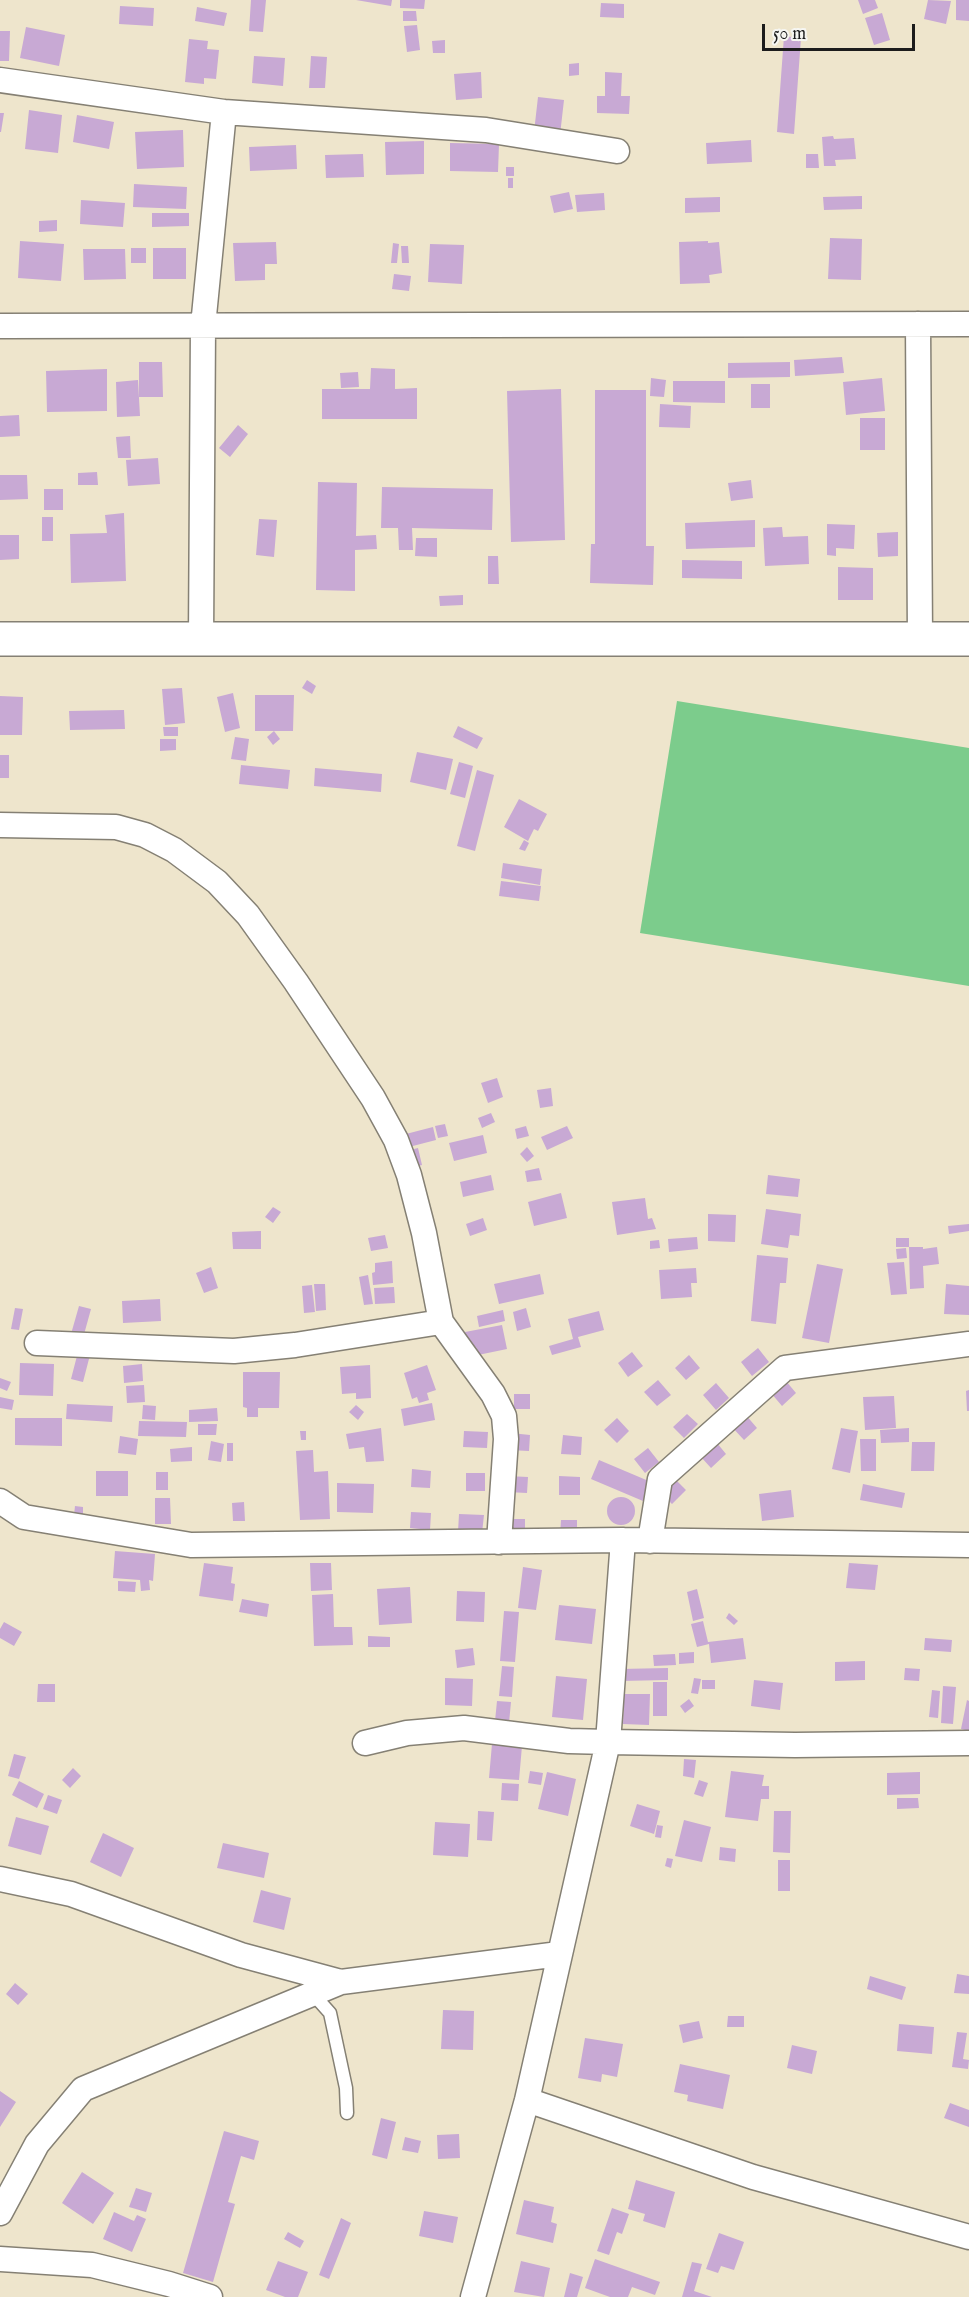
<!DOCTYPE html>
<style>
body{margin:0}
#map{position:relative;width:969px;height:2297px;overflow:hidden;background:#eee5cc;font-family:"IM FELL English",serif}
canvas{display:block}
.scale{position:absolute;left:762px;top:24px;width:153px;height:27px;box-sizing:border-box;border:3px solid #1c1c1c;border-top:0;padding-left:8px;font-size:18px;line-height:21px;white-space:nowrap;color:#1c1c1c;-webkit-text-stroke:4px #f6f6f2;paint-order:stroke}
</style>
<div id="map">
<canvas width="969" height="2297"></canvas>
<div class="scale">50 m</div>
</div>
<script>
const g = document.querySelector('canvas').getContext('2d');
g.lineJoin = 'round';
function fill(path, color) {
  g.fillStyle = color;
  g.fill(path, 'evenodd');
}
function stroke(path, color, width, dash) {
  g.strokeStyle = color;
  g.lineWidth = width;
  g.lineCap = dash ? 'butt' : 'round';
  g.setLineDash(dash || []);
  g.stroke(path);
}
fill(new Path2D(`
 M677 701 969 748V986L640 933Z`), '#7ccc8c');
fill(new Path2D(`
 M251 0H266L263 32 249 31Z
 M356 0H392L391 6Z
 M400 0H425L424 9 400 8Z
 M858 0H875L878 8 863 14Z
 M928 0 951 1 946 24 924 19Z
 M956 0H969V21L956 20Z
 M601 3 624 4V18L600 17Z
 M120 6 154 8 153 26 119 24Z
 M197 7 227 13 224 26 195 21Z
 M403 11H416L417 21H403Z
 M882 13 890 40 874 45 865 18Z
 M417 25 420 50 407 52 404 26Z
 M26 27 65 35 59 66 20 58Z
 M0 31H10L9 61H0Z
 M784 36 801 38 794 134 777 132Z
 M189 39 208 41 207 49 219 50 216 79 204 78V84L185 82Z
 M445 40V53H433L432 41Z
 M254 56 285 58 283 86 252 83Z
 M311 56 327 57 325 88H309Z
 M579 63V75L569 76V64Z
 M481 72 482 98 456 100 454 74Z
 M605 72 622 73 621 96H630L629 114 597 113V96H605Z
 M538 97 564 100 560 135 534 132Z
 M29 110 62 115 58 153 25 149Z
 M0 113H4L1 132H0Z
 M77 115 114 122 109 149 73 142Z
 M183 130 184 167 137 169 135 132Z
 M833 136 834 139 854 138 856 159 835 160 836 166H824L822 137Z
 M751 140 752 162 707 164 706 143Z
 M424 141V174L386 175 385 142Z
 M450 143 499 144 498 172 450 171Z
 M296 145 297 169 250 171 249 147Z
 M363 154 364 177 326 178 325 155Z
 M806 154H818L819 168H806Z
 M506 167H514V176H506Z
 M508 178H513V188H508Z
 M134 184 187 187 186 209 133 207Z
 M569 192 573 209 554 213 550 196Z
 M604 193 605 210 577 212 575 195Z
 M862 196V209L824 210 823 197Z
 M720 197V212L685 213V198Z
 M81 200 125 203 123 227 80 224Z
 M152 213H189V226L152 227Z
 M57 220V231L39 232V221Z
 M830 238 862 239 861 280 828 279Z
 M20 241 64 244 61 281 18 278Z
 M708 241V243L719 242 722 273 709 275 710 283 680 284 679 242Z
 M276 242 277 264H265V280L235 281 233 243Z
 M393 243 399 244 397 263H391Z
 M430 244 464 245 462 284 428 282Z
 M401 246H408L409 263H402Z
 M131 248H146V263H131Z
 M153 248H186V279H153Z
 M83 249H125L126 279 84 280Z
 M394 274 411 276 409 291 392 289Z
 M842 357 844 373 795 376 794 360Z
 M139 362H162L163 397H139Z
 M790 362V377L728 378V363Z
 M371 368 395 369V389L417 388V419H322V389H370Z
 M107 369V411L47 412 46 371Z
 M358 372 359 387 341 388 340 373Z
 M651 378 666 380 664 397 650 396Z
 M882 378 885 411 846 415 843 382Z
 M138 380 140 416 117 417 116 382Z
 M673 381H725V403L673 402Z
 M751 384H770V408H751Z
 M561 389 565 540 511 542 507 391Z
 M595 390H646V546H654L653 585 590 583 591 544H595Z
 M660 404 691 406 690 428 659 427Z
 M19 415 20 436 0 437V416Z
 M860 418H885V450H860Z
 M238 425 248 434 230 457 219 448Z
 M130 436 131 458H118L116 437Z
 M158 458 160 484 128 486 126 460Z
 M97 472 98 485H78V473Z
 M0 475H27L28 499 0 500Z
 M751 480 753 498 731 501 728 483Z
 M318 482 357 483 356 536 376 535 377 549 355 550V591L316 590Z
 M382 487 493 489 492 530 412 528 413 550H399L398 528H381Z
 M44 489H63V510H44Z
 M124 513 126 581 71 583 70 534 107 533 105 515Z
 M42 517H53V541H42Z
 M259 519 277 520 274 557 256 555Z
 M755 520V547L686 549 685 523Z
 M827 524 855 525 854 549 836 548V556L827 555Z
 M782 527 783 537 808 536 809 564 765 566 763 528Z
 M898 532V556L878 557 877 533Z
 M0 535H19V559L0 560Z
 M416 538H437V557L415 556Z
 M488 556H498L499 584H488Z
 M682 560 742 561V579L682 578Z
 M838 567 873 568V600H838Z
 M463 595V605L440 606 439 596Z
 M307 680 316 686 312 694 302 688Z
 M182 688 185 723 165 725 162 689Z
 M233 693 240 728 225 732 217 697Z
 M255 695H294L293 731H255Z
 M0 696 23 697 22 735H0Z
 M124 710 125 729 70 730 69 711Z
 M458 726 483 738 477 749 453 737Z
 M163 727H178V736H164Z
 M274 731 280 739 273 745 267 737Z
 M235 737 249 739 246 761 231 759Z
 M160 739H176V750L160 751Z
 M417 752 453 759 446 790 410 782Z
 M0 755H9V778H0Z
 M459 762 473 766 465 798 450 794Z
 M241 765 290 770 288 789 239 784Z
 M315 768 382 774 381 792 314 786Z
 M477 770 494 775 475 851 457 846Z
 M519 799 547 814 538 831 534 829 528 841 504 827Z
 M524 840 529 843 525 851 519 849Z
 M503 863 542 869 540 885 501 878Z
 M501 881 541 886 539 901 499 896Z
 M497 1078 503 1097 488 1103 481 1083Z
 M551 1088 553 1106 540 1108 537 1090Z
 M491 1113 495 1122 482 1128 478 1118Z
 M445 1124 448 1136 438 1138 435 1126Z
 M526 1126 529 1136 517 1139 515 1129Z
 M567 1126 573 1138 547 1150 541 1137Z
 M433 1127 436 1140 405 1148 402 1135Z
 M483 1135 487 1153 454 1161 449 1143Z
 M527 1147 534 1156 527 1162 520 1154Z
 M418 1148 422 1165 411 1168 406 1151Z
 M539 1168 542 1180 527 1182 525 1171Z
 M491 1175 494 1190 463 1197 460 1182Z
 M768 1175 800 1179 798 1197 766 1194Z
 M561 1193 567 1218 534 1226 528 1202Z
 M645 1198 648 1219 652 1218 656 1229 617 1235 612 1202Z
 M273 1207 281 1212 273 1223 265 1217Z
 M766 1209 801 1214 799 1236 790 1235 788 1248 761 1244Z
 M708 1214 736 1215 735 1242 708 1241Z
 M483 1218 487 1230 470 1236 466 1224Z
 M969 1224V1231L949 1234 948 1226Z
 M261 1231V1249H233L232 1232Z
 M385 1235 388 1248 371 1251 368 1238Z
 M697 1237 698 1249 669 1252 668 1239Z
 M896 1238H909V1247H923V1249L937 1247 939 1264 923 1266 924 1288 910 1289 909 1247H896Z
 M659 1240 660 1248 650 1249V1241Z
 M906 1248 907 1258 897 1259 896 1249Z
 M757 1255 788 1258 786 1283H780L776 1324 751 1321Z
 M392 1261 393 1283 373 1285 372 1273 375 1272V1263Z
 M904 1262 907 1294 891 1295 887 1263Z
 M817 1264 843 1269 829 1343 802 1338Z
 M211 1267 218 1288 204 1293 196 1273Z
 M696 1268 697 1283H691L692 1297 661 1299 659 1270Z
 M540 1274 544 1294 499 1304 494 1284Z
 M368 1275 373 1304 364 1305 359 1277Z
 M314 1284H325L326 1310 316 1311Z
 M946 1284 969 1286V1315L944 1314Z
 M312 1285 315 1312 304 1313 302 1286Z
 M394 1287 395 1303 375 1304 374 1288Z
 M160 1299 161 1321 123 1323 122 1301Z
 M79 1306 91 1309 83 1338 71 1334Z
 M15 1308 23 1309 19 1330 11 1329Z
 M526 1308 531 1327 517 1331 513 1312Z
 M503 1310 505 1321 479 1327 477 1316Z
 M599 1311 604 1330 578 1337 581 1347 552 1355 549 1346 573 1339 568 1319Z
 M502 1325 507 1349 478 1355 476 1347 467 1348 465 1332Z
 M758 1348 769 1362 752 1376 741 1362Z
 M78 1352 90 1355 83 1382 71 1379Z
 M632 1352 643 1366 628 1377 618 1363Z
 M689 1355 700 1368 686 1380 675 1368Z
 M20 1363 54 1364 53 1396 19 1395Z
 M142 1364 143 1381 124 1383 123 1366Z
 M370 1365 371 1398 356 1399V1393L342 1394 340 1367Z
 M427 1365 436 1390 427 1393 429 1400 419 1403 417 1397 412 1399 404 1373Z
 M243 1372H280L279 1408H258V1417H247V1408L243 1407Z
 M0 1378 11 1382 7 1391 0 1388Z
 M658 1380 671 1395 657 1406 644 1392Z
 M786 1381 796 1393 782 1406 771 1393Z
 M716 1383 729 1398 716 1410 703 1395Z
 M144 1385 145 1402 127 1403 126 1386Z
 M969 1390V1411H967L966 1391Z
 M514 1394H530V1409H514Z
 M894 1396 896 1428 865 1430 863 1397Z
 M0 1397 14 1400 12 1410 0 1408Z
 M432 1403 435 1420 404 1426 401 1409Z
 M67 1404 113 1406 112 1422 66 1419Z
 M143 1405 156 1406 155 1420 142 1419Z
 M356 1405 364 1412 358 1420 349 1412Z
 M217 1408 218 1421 189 1422V1410Z
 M687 1414 698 1424 684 1438 673 1427Z
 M745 1414 757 1428 744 1440 731 1426Z
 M15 1418H62V1446L15 1445Z
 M617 1418 629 1431 617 1443 604 1430Z
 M139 1421 187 1422 186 1437 138 1436Z
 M198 1424H217L216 1435H198Z
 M381 1428 384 1461 366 1462 364 1447 349 1449 346 1434Z
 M841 1428 858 1431 850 1473 832 1469Z
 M909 1428V1442L881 1443 880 1430Z
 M300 1431H306V1440H301Z
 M464 1431 488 1432 487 1448 463 1447Z
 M511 1433 530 1435 529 1451 509 1450Z
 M563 1435 582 1437 581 1455 561 1454Z
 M120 1436 138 1439 136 1455 118 1453Z
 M860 1439H876V1471H861Z
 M211 1441 224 1444 221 1462 208 1460Z
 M912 1442H935L934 1471H911Z
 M227 1443H233V1461H227Z
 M717 1443 726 1454 711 1468 701 1457Z
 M192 1447V1461L171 1462 170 1449Z
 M648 1448 659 1462 645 1473 634 1459Z
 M313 1450 314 1472 328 1471 330 1519 300 1520 296 1451Z
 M599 1460 651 1482 643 1501 591 1479Z
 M412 1469 431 1471 430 1488 411 1487Z
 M96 1471H128V1496H96Z
 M156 1472H168V1490H156Z
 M466 1473H485V1491H466Z
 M507 1476 528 1477 527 1493 507 1492Z
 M559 1476 580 1477V1495H559Z
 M675 1479 686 1490 672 1504 661 1493Z
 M337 1483 374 1484 373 1513 337 1512Z
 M863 1484 905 1493 902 1508 860 1500Z
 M791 1490 794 1517 762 1521 759 1494Z
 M607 1511a14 14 0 1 1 28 0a14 14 0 1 1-28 0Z
 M155 1498H170L171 1524H155Z
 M244 1502 245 1521H233L232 1503Z
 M75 1506 83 1507V1515H74Z
 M411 1512 431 1513 430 1530 410 1528Z
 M459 1514 484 1515 482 1533 458 1532Z
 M505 1519H525V1534H505Z
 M561 1520H577V1537L560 1536Z
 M115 1551 155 1554 153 1581 149 1580 150 1590 141 1591 140 1580 113 1578Z
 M204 1563 233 1567 231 1583 235 1584 233 1601 199 1596Z
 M310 1563H331L332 1590 311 1591Z
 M849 1563 878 1565 875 1590 846 1588Z
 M523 1567 542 1570 536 1610 518 1608Z
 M118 1581 136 1582 135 1592 118 1591Z
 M410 1587 412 1623 379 1625 377 1589Z
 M697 1589 704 1618 693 1621 687 1592Z
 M457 1591 485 1592 484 1622 456 1621Z
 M333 1594 334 1627H352L353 1645 314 1646 312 1595Z
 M242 1599 269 1604 267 1617 239 1612Z
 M559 1605 596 1609 592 1644 555 1640Z
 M504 1611 519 1612 515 1662 500 1661Z
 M729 1613 738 1621 734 1625 726 1618Z
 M703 1621 708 1642 743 1638 746 1659 711 1663 709 1644 697 1647 691 1624Z
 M4 1622 22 1632 14 1646 0 1638V1629Z
 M368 1636 390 1637V1647H368Z
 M925 1638 952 1640 951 1652 924 1650Z
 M473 1648 475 1665 457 1668 455 1650Z
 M694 1652V1663L679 1664V1653Z
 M675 1654 676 1665 654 1666 653 1655Z
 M865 1661V1680L835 1681V1662Z
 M502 1666 514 1667 512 1697 499 1696Z
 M668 1668V1680L620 1681V1669Z
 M905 1668 920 1669 919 1681 904 1680Z
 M556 1676 587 1679 583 1720 552 1717Z
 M445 1678 473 1679 472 1706 445 1705Z
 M694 1678 701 1679 698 1694 691 1693Z
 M702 1680H715V1689H702Z
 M754 1680 783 1683 780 1710 751 1706Z
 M653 1682H667V1716H653Z
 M38 1684H55V1702H37Z
 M943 1686 956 1687 953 1724 941 1723Z
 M932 1690 940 1691 938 1718 929 1717Z
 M624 1694H650L649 1725 623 1724Z
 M689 1699 694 1706 685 1713 680 1706Z
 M967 1700 969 1701V1731L961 1729Z
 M497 1701 511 1702 509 1723 495 1721Z
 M492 1744 522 1746 519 1780 489 1778Z
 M14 1754 26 1757 19 1779 8 1776Z
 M684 1759 696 1760 694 1778 683 1776Z
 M73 1768 81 1776 70 1788 62 1780Z
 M530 1771 543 1773 541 1785 528 1783Z
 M731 1771 764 1775 762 1786H769V1799H761L758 1821 725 1817Z
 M547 1772 576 1779 568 1816 538 1809Z
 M920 1772V1794L887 1795V1773Z
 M699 1780 708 1783 703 1797 694 1794Z
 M19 1781 44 1794 37 1808 12 1795Z
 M502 1783 519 1784 518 1801 501 1800Z
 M48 1795 62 1800 57 1814 43 1809Z
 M897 1798H918L919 1808 897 1809Z
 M637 1804 660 1811 654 1834 630 1826Z
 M478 1811 494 1812 492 1841 477 1840Z
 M774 1811H791L790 1853 773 1852Z
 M16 1817 49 1826 41 1855 8 1846Z
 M684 1820 711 1827 702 1862 675 1856Z
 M435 1822 470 1824 468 1857 433 1855Z
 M657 1825 663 1826 661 1838 655 1837Z
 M103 1833 134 1848 121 1877 90 1862Z
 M223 1843 269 1853 264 1878 217 1868Z
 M720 1847 736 1849 735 1862 719 1860Z
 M667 1858 673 1859 671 1868 665 1866Z
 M778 1860H790V1891H778Z
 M261 1890 291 1898 284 1930 253 1922Z
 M957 1974 969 1976V1994L954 1993Z
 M870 1976 906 1987 902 2000 867 1989Z
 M15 1983 28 1994 18 2005 6 1994Z
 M443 2010 474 2011 473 2050 441 2049Z
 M728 2016H744V2027H727Z
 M699 2021 703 2038 683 2043 679 2025Z
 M899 2024 934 2027 932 2054 897 2051Z
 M957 2032 967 2033 963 2059 969 2060 968 2069 952 2067Z
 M585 2038 623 2044 617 2077 602 2074 601 2082 578 2078Z
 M792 2045 817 2051 812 2074 787 2068Z
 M680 2064 730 2075 723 2109 687 2101 688 2095 674 2092Z
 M0 2091 16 2102 0 2127Z
 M950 2103 969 2110V2127L944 2118Z
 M381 2118 396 2122 387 2159 372 2155Z
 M224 2131 259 2141 254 2160 241 2156 228 2202 235 2204 213 2282 183 2273Z
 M459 2134 460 2158 438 2159 437 2135Z
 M405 2137 421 2141 418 2153 402 2150Z
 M82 2172 114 2193 93 2224 62 2203Z
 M636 2180 675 2192 665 2228 643 2221 645 2214 628 2209Z
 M136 2188 152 2193 146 2212 129 2207Z
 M524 2200 554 2207 551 2222 557 2224 553 2243 516 2234Z
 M612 2208 629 2214 622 2234 617 2232 609 2255 597 2251Z
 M424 2211 458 2217 453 2243 419 2236Z
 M114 2212 134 2221 137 2215 146 2219 132 2252 103 2239Z
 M341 2218 351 2223 329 2279 319 2275Z
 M288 2232 304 2241 300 2248 284 2239Z
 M719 2233 744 2242 734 2270 721 2266 718 2273 706 2269Z
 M595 2259 660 2282 655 2295 632 2287 628 2297H610L585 2288Z
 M278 2261 308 2272 298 2297H285L266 2290Z
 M521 2261 550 2268 544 2297 514 2292Z
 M692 2262 702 2264 694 2291 712 2297H682Z
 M570 2273 583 2277 577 2297H564Z`), '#c8a9d4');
const lane = new Path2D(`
 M313 1994 330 2013 346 2088 347 2113`);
const street = new Path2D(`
 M0 80 224 112 486 130 617 151
 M918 324 920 639
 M0 326 969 324
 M201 639 203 326 224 112
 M0 825 116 827 145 835 174 850 217 882 248 915 296 982 373 1098 396 1140 409 1175 424 1233 441 1322 493 1394 504 1416 506 1439 499 1542
 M37 1343 234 1351 295 1345 441 1322
 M0 1501 24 1517 191 1545 623 1540 969 1545
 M650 1541 660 1479 785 1368 969 1344
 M365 1743 407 1733 464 1728 569 1741 608 1742 795 1745 969 1743
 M0 1879 71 1894 241 1955 341 1982
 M527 2100 753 2177 969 2237
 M0 2213 37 2144 83 2089 341 1982 559 1954
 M0 2259 92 2265 169 2284 210 2297
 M473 2297 527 2100 608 1742 623 1540`);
const secondary = new Path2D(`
 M0 639H969`);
stroke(lane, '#858074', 15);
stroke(street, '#858074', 27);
stroke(secondary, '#858074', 36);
stroke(lane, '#fff', 12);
stroke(street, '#fff', 24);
stroke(secondary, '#fff', 33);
</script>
